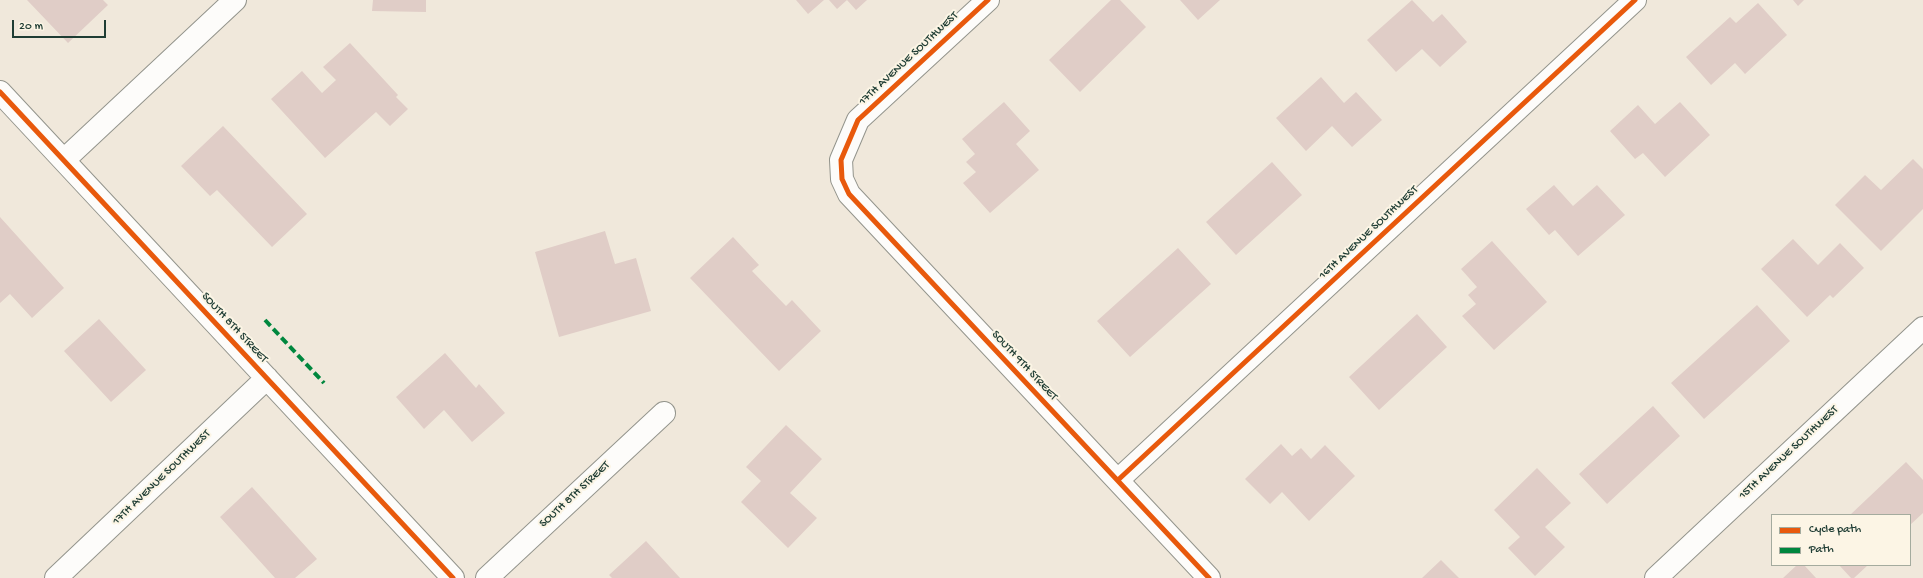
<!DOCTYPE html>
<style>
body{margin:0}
#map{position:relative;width:1923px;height:578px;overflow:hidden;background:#f0e8db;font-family:"Gochi Hand",sans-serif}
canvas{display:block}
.legend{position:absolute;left:1771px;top:514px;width:140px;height:52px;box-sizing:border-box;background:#fcf5e5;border:1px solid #a4ab9e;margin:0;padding:5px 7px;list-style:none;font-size:12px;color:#1f3d34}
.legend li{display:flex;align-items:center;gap:8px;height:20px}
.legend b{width:20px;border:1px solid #a4ab9e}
.scale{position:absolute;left:12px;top:20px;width:94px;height:18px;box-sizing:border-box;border:2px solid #1f3d34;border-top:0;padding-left:5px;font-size:12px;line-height:14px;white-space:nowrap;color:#1f3d34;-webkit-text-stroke:3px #fcf5e5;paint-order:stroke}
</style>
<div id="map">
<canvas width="1923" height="578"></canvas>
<ul class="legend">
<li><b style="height:5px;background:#e8590c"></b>Cycle path</li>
<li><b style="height:5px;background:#00873e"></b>Path</li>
</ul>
<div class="scale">20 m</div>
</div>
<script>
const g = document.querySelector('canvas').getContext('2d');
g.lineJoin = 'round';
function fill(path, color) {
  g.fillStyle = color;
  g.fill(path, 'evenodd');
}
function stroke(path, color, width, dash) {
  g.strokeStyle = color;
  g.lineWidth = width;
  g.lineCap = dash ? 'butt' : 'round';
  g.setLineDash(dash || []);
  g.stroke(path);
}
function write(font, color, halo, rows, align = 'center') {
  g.font = font + ' "Gochi Hand",sans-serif';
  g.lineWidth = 4;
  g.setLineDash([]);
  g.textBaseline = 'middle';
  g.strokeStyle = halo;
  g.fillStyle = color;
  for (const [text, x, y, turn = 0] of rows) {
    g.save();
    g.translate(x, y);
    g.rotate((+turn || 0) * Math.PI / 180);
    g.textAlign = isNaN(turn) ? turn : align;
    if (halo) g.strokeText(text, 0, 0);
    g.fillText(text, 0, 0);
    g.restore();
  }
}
fill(new Path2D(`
 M27 0H103L108 5 68 43Z
 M373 0H426V12L372 11Z
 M796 0H824L808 14Z
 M829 0H867L856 10 847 0 837 9Z
 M1111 0H1120L1146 27 1080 92 1049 60Z
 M1180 0H1220L1198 20Z
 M1412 0 1433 22 1442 14 1467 42 1440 67 1422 49 1396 72 1367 40Z
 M1793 0H1804L1798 6Z
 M1758 3 1787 35 1745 74 1735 63 1711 85 1686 57 1730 17 1736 23Z
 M350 43 398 95 396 97 408 109 390 126 376 112 325 158 271 99 302 71 322 93 336 80 323 67Z
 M1321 77 1344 103 1356 92 1382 120 1352 147 1332 126 1306 151 1276 118Z
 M1004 102 1030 131 1016 144 1039 170 990 213 963 183 976 172 966 162 975 154 962 139Z
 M1680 102 1710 135 1665 177 1643 153 1635 159 1610 131 1638 105 1655 124Z
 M223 126 307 214 272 247 217 190 210 196 181 166Z
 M1913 159 1923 169V209L1881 251 1835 205 1865 175 1881 190Z
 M1272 162 1302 195 1236 255 1206 222Z
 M1554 185 1573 206 1597 185 1625 215 1578 256 1555 230 1549 235 1526 209Z
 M0 217 64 288 32 318 10 294 0 303Z
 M605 231 615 264 636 258 651 311 559 337 535 252Z
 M733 237 759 265 752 271 786 306 792 300 821 331 779 371 690 278Z
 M1793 239 1818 265 1840 243 1864 268 1833 298 1830 295 1807 317 1761 269Z
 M1492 241 1547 302 1494 350 1462 316 1476 304 1468 295 1477 287 1461 269Z
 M1178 248 1211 284 1130 357 1097 321Z
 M1757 305 1790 341 1704 419 1671 383Z
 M1417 314 1447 347 1379 410 1349 377Z
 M99 319 146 370 111 402 64 351Z
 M445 353 476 388 479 384 505 413 472 442 444 410 424 429 396 397Z
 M1653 406 1680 436 1607 504 1579 474Z
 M786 425 822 459 790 493 817 518 788 548 741 502 761 481 746 467Z
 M1281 444 1292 456 1301 448 1311 459 1325 445 1355 476 1309 521 1282 492 1270 504 1245 479Z
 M1906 462 1923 480V513L1910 525V515H1850Z
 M1537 468 1571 503 1545 527 1565 547 1535 576 1508 548 1520 537 1494 510Z
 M252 487 317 559 295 578H275L220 517Z
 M646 541 680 578H612L609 575Z
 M1441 560 1459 578H1422Z
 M1797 565H1804L1816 578H1783Z
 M1839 565H1868L1854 578H1851Z`), '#e0cdc7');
const minor = new Path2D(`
 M988 0 858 120 841 160 842 179 849 194 1209 578
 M0 92 453 578
 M64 160 235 0
 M1118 480 1635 0
 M56 578 267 378
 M487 578 664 413
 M1656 578 1923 328`);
stroke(minor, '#93948c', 24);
stroke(minor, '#fdfcfa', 22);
stroke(new Path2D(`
 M265 320 324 383`), '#00873e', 4, [8, 4]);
stroke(new Path2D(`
 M988 0 858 120 841 160 842 179 849 194 1209 578
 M0 92 453 578
 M1118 480 1635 0`), '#e8590c', 5);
write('12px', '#1f3d34', '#fcf5e5', [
 ["17TH AVENUE SOUTHWEST",909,59,-43],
 ["16TH AVENUE SOUTHWEST",1369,233,-43],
 ["SOUTH 8TH STREET",234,328,47],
 ["SOUTH 9TH STREET",1024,366,47],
 ["15TH AVENUE SOUTHWEST",1789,453,-43],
 ["17TH AVENUE SOUTHWEST",162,478,-44],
 ["SOUTH 8TH STREET",575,495,-43]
]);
</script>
